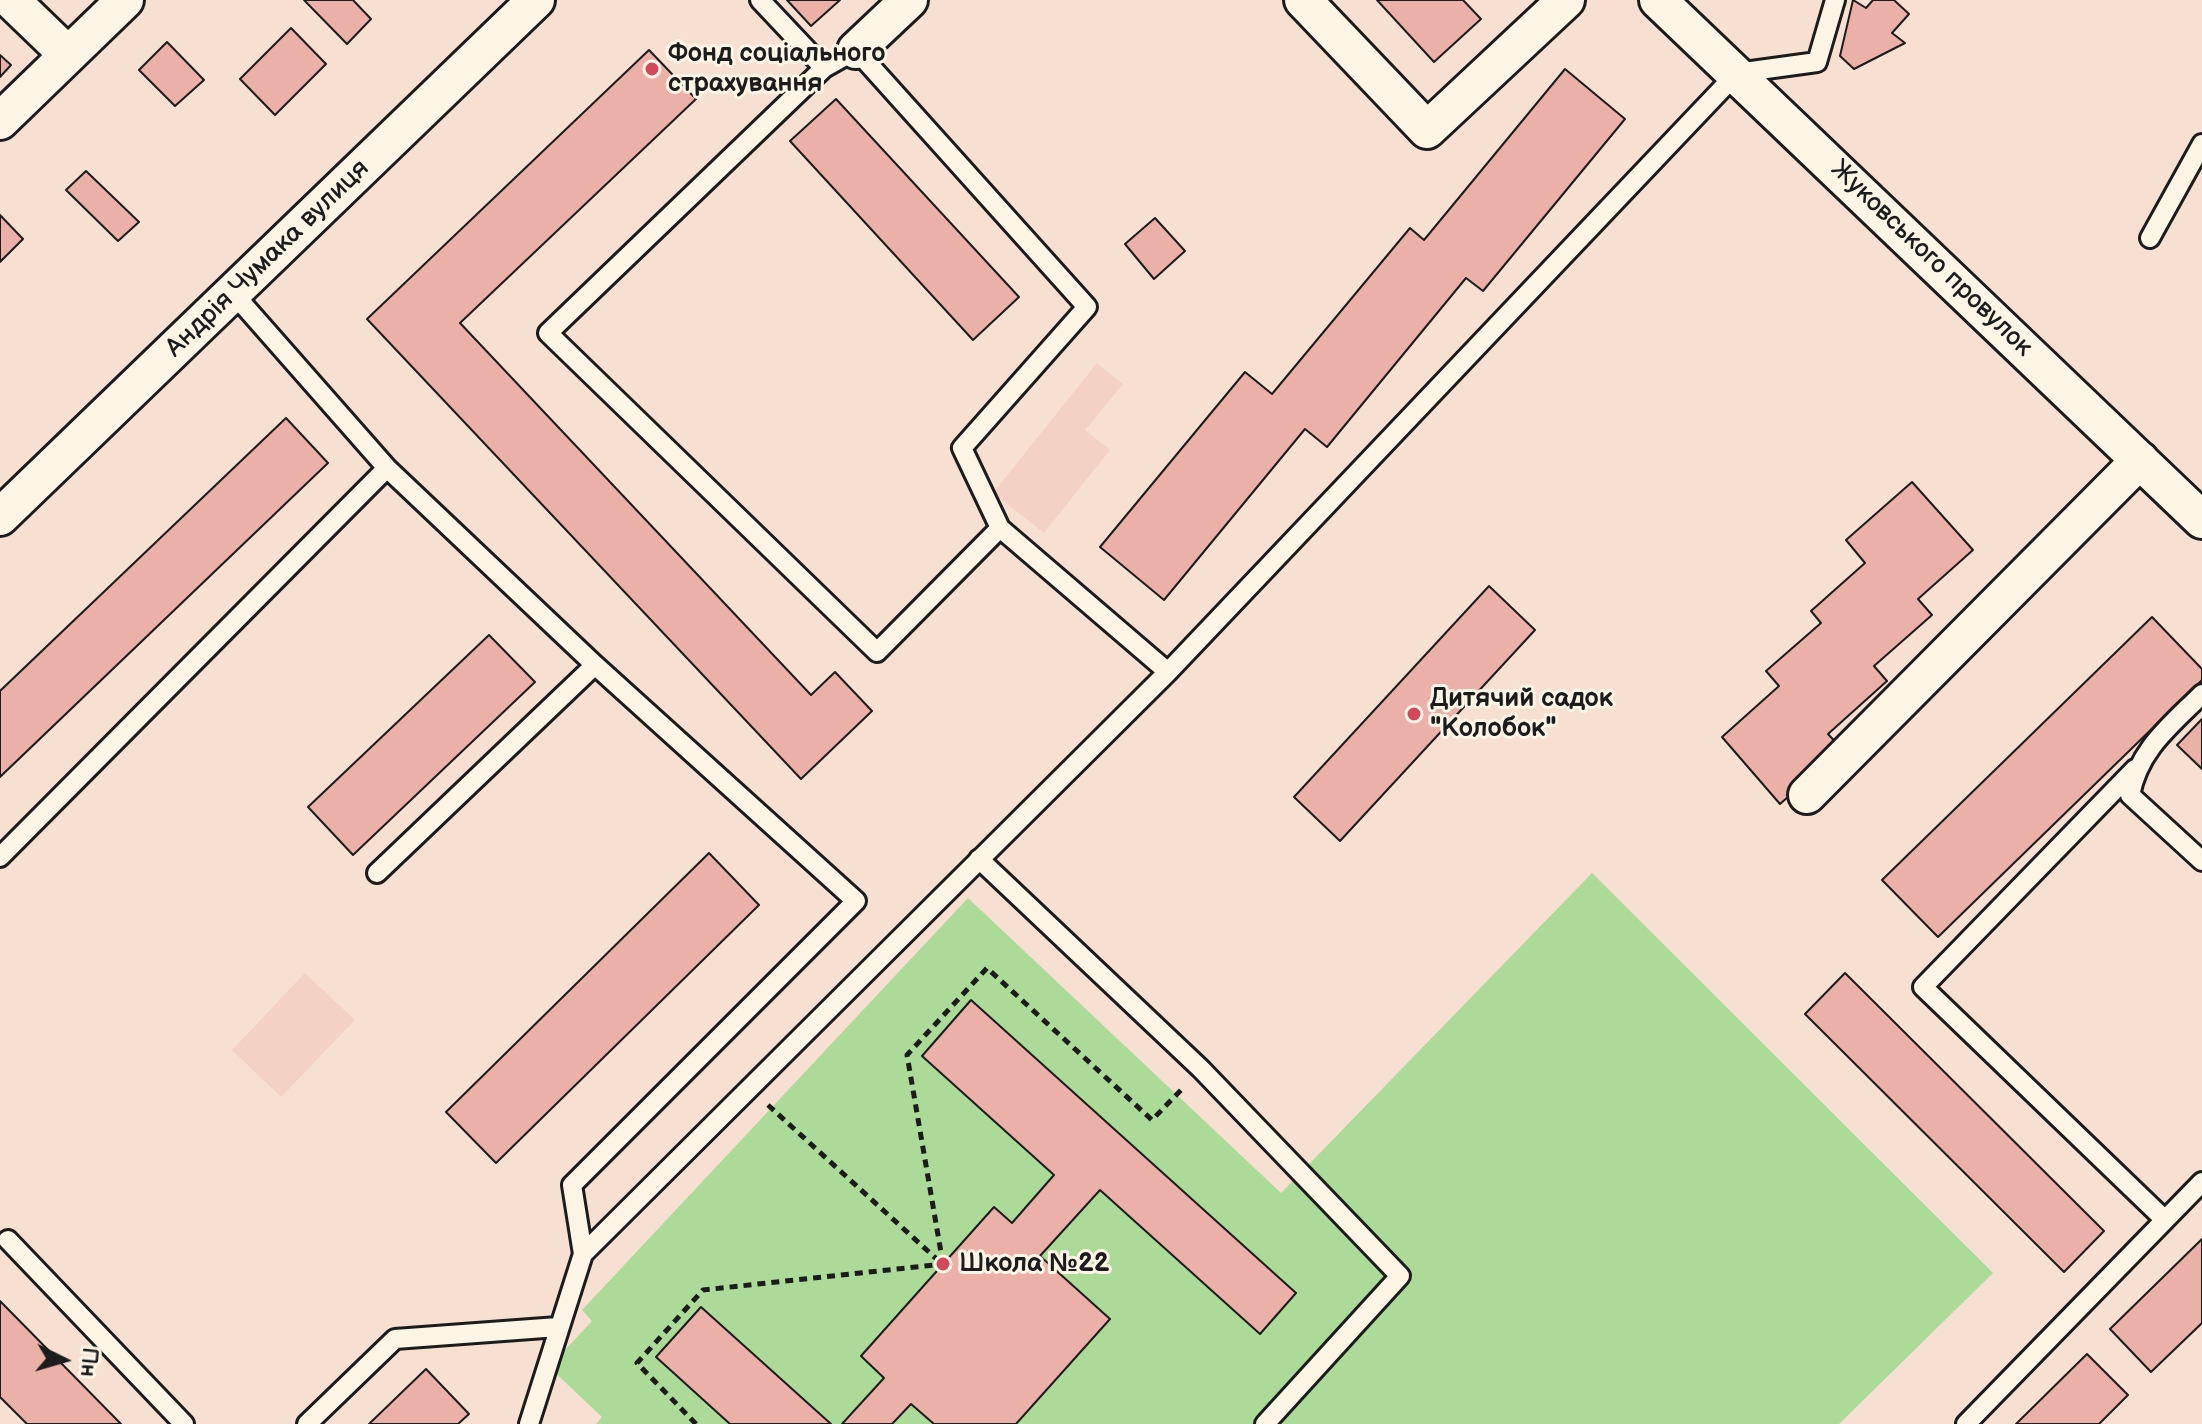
<!DOCTYPE html>
<meta charset="utf-8">
<style>
body{margin:0}
#map{position:relative;width:2202px;height:1424px;overflow:hidden;background:#f7e0d2;font-family:"Balsamiq Sans",sans-serif}
canvas{display:block}
.north{position:absolute;left:24px;top:1320px;width:80px;height:80px;-webkit-text-stroke:6px #fcf5e5;paint-order:stroke;rotate:95deg;font-size:22px;font-weight:700;line-height:32px;text-align:center;color:#1c1c1c}
.north::after{content:'';display:block;margin:auto;width:28px;height:36px;background:#1c1c1c;clip-path:polygon(50% 0,100% 100%,50% 72%,0 100%)}
</style>
<div id="map">
<canvas width="2202" height="1424"></canvas>
<div class="north">Пн</div>
</div>
<script>
const g = document.querySelector('canvas').getContext('2d');
g.lineJoin = 'round';
function fill(path, color) {
  g.fillStyle = color;
  g.fill(path, 'evenodd');
}
function stroke(path, color, width, dash) {
  g.strokeStyle = color;
  g.lineWidth = width;
  g.lineCap = dash ? 'butt' : 'round';
  g.setLineDash(dash || []);
  g.stroke(path);
}
function write(font, color, halo, rows, align = 'center') {
  g.font = font + ' "Balsamiq Sans",sans-serif';
  g.lineWidth = 6;
  g.setLineDash([]);
  g.textBaseline = 'middle';
  g.strokeStyle = halo;
  g.fillStyle = color;
  for (const [text, x, y, turn = 0] of rows) {
    g.save();
    g.translate(x, y);
    g.rotate((+turn || 0) * Math.PI / 180);
    g.textAlign = isNaN(turn) ? turn : align;
    if (halo) g.strokeText(text, 0, 0);
    g.fillText(text, 0, 0);
    g.restore();
  }
}
fill(new Path2D(`
 M1097 363 1123 384 1085 430 1110 450 1044 533 993 493Z
 M305 973 355 1020 281 1097 232 1050Z`), '#f3d2c5');
fill(new Path2D(`
 M1592 873 1993 1273 1839 1424H596L602 1417 549 1367 592 1321 582 1310 968 898 1281 1193Z`), '#acda99');
const building = new Path2D(`
 M304 0H353L371 19 347 44Z
 M787 0H840L811 26Z
 M1377 0H1463L1481 19 1434 62Z
 M1853 0 1866 8 1873 0H1894L1909 14 1892 33 1905 43 1854 69 1840 56Z
 M291 28 326 64 275 115 240 79Z
 M167 42 204 80 175 106 139 70Z
 M649 50 696 99 460 323 811 695 835 672 872 711 801 779 367 319Z
 M0 55 11 65 0 77Z
 M1565 69 1625 119 1483 291 1466 278 1327 447 1305 429 1164 600 1100 547 1245 372 1272 394 1410 228 1424 240Z
 M836 99 1019 297 973 340 790 141Z
 M86 171 139 222 118 241 66 190Z
 M0 215 23 239 0 262Z
 M1155 218 1185 251 1154 279 1125 244Z
 M286 418 328 463 0 777V691Z
 M1912 482 1973 550 1918 599 1932 615 1874 666 1887 681 1828 734 1842 749 1780 804 1722 737 1779 686 1766 671 1821 623 1811 611 1865 563 1846 540Z
 M1489 586 1535 630 1340 841 1294 797Z
 M2152 617 2202 669V680L1938 937 1882 880Z
 M489 635 535 682 353 855 308 807Z
 M2202 719V769L2177 745Z
 M709 853 759 905 496 1163 446 1112Z
 M1845 973 2104 1231 2064 1272 1805 1014Z
 M971 1000 1296 1293 1260 1334 1100 1190 1040 1256 1110 1319 1016 1424H934L911 1404 892 1424H842L884 1378 861 1356 994 1207 1012 1223 1054 1175 922 1056Z
 M2202 1239V1323L2151 1372 2110 1329Z
 M0 1301 121 1424H27L0 1397Z
 M701 1307 831 1424H730L656 1357Z
 M2087 1354 2128 1395 2099 1424H2016Z
 M426 1369 469 1414 458 1424H369Z`);
fill(building, '#ebb0a7');
stroke(building, '#1c1c1c', 2);
const lane = new Path2D(`
 M760 0 824 68 856 50 1087 307 962 448 1000 528 1168 672 1737 73 1817 62 1835 0
 M824 68 548 333 877 652 1000 528
 M2150 238 2202 144
 M233 293 387 468 595 665 856 901 572 1185 583 1254 529 1424
 M2202 694C2170 726 2139 749 2130 795L2202 861
 M2135 769 1923 987 2165 1220
 M0 857 387 468
 M979 859 1201 1069 1400 1276 1265 1424
 M377 873 595 665
 M8 1240 184 1424
 M583 1254 1168 672
 M307 1424 395 1339 558 1327
 M1966 1424 2202 1182`);
const street = new Path2D(`
 M11 0 68 55
 M1303 0 1427 130 1566 0
 M1658 0 2202 520
 M856 50 909 0
 M0 121 125 0
 M0 517 536 0
 M1807 795 2140 460`);
stroke(lane, '#1c1c1c', 24);
stroke(street, '#1c1c1c', 42);
stroke(new Path2D(`
 M768 1105 941 1263
 M943 1264 907 1055 987 968 1152 1120 1183 1088
 M696 1424 637 1363 703 1290 943 1264`), '#1c1c1c', 5, [8, 6]);
stroke(lane, '#fcf5e5', 18);
stroke(street, '#fcf5e5', 36);
for (const [x, y, r, color] of [
 [652,69,8,"#d1495b"],
 [1414,714,8,"#d1495b"],
 [943,1264,8,"#d1495b"]
]) {
  const dot = new Path2D();
  dot.arc(x, y, r, 0, 2 * Math.PI);
  g.fillStyle = color;
  g.fill(dot);
  stroke(dot, '#fcf5e5', 3);
}
write('bold 26px', '#1c1c1c', '#fcf5e5', [
 ["Фонд соціального",668,54],
 ["страхування",668,84],
 ["Дитячий садок",1430,699],
 ["\"Колобок\"",1430,729],
 ["Школа №22",959,1264]
], 'left');
write('26px', '#1c1c1c', '#fcf5e5', [
 ["Андрія Чумака вулиця",268,259,-44],
 ["Жуковського провулок",1931,259,44]
]);
</script>
